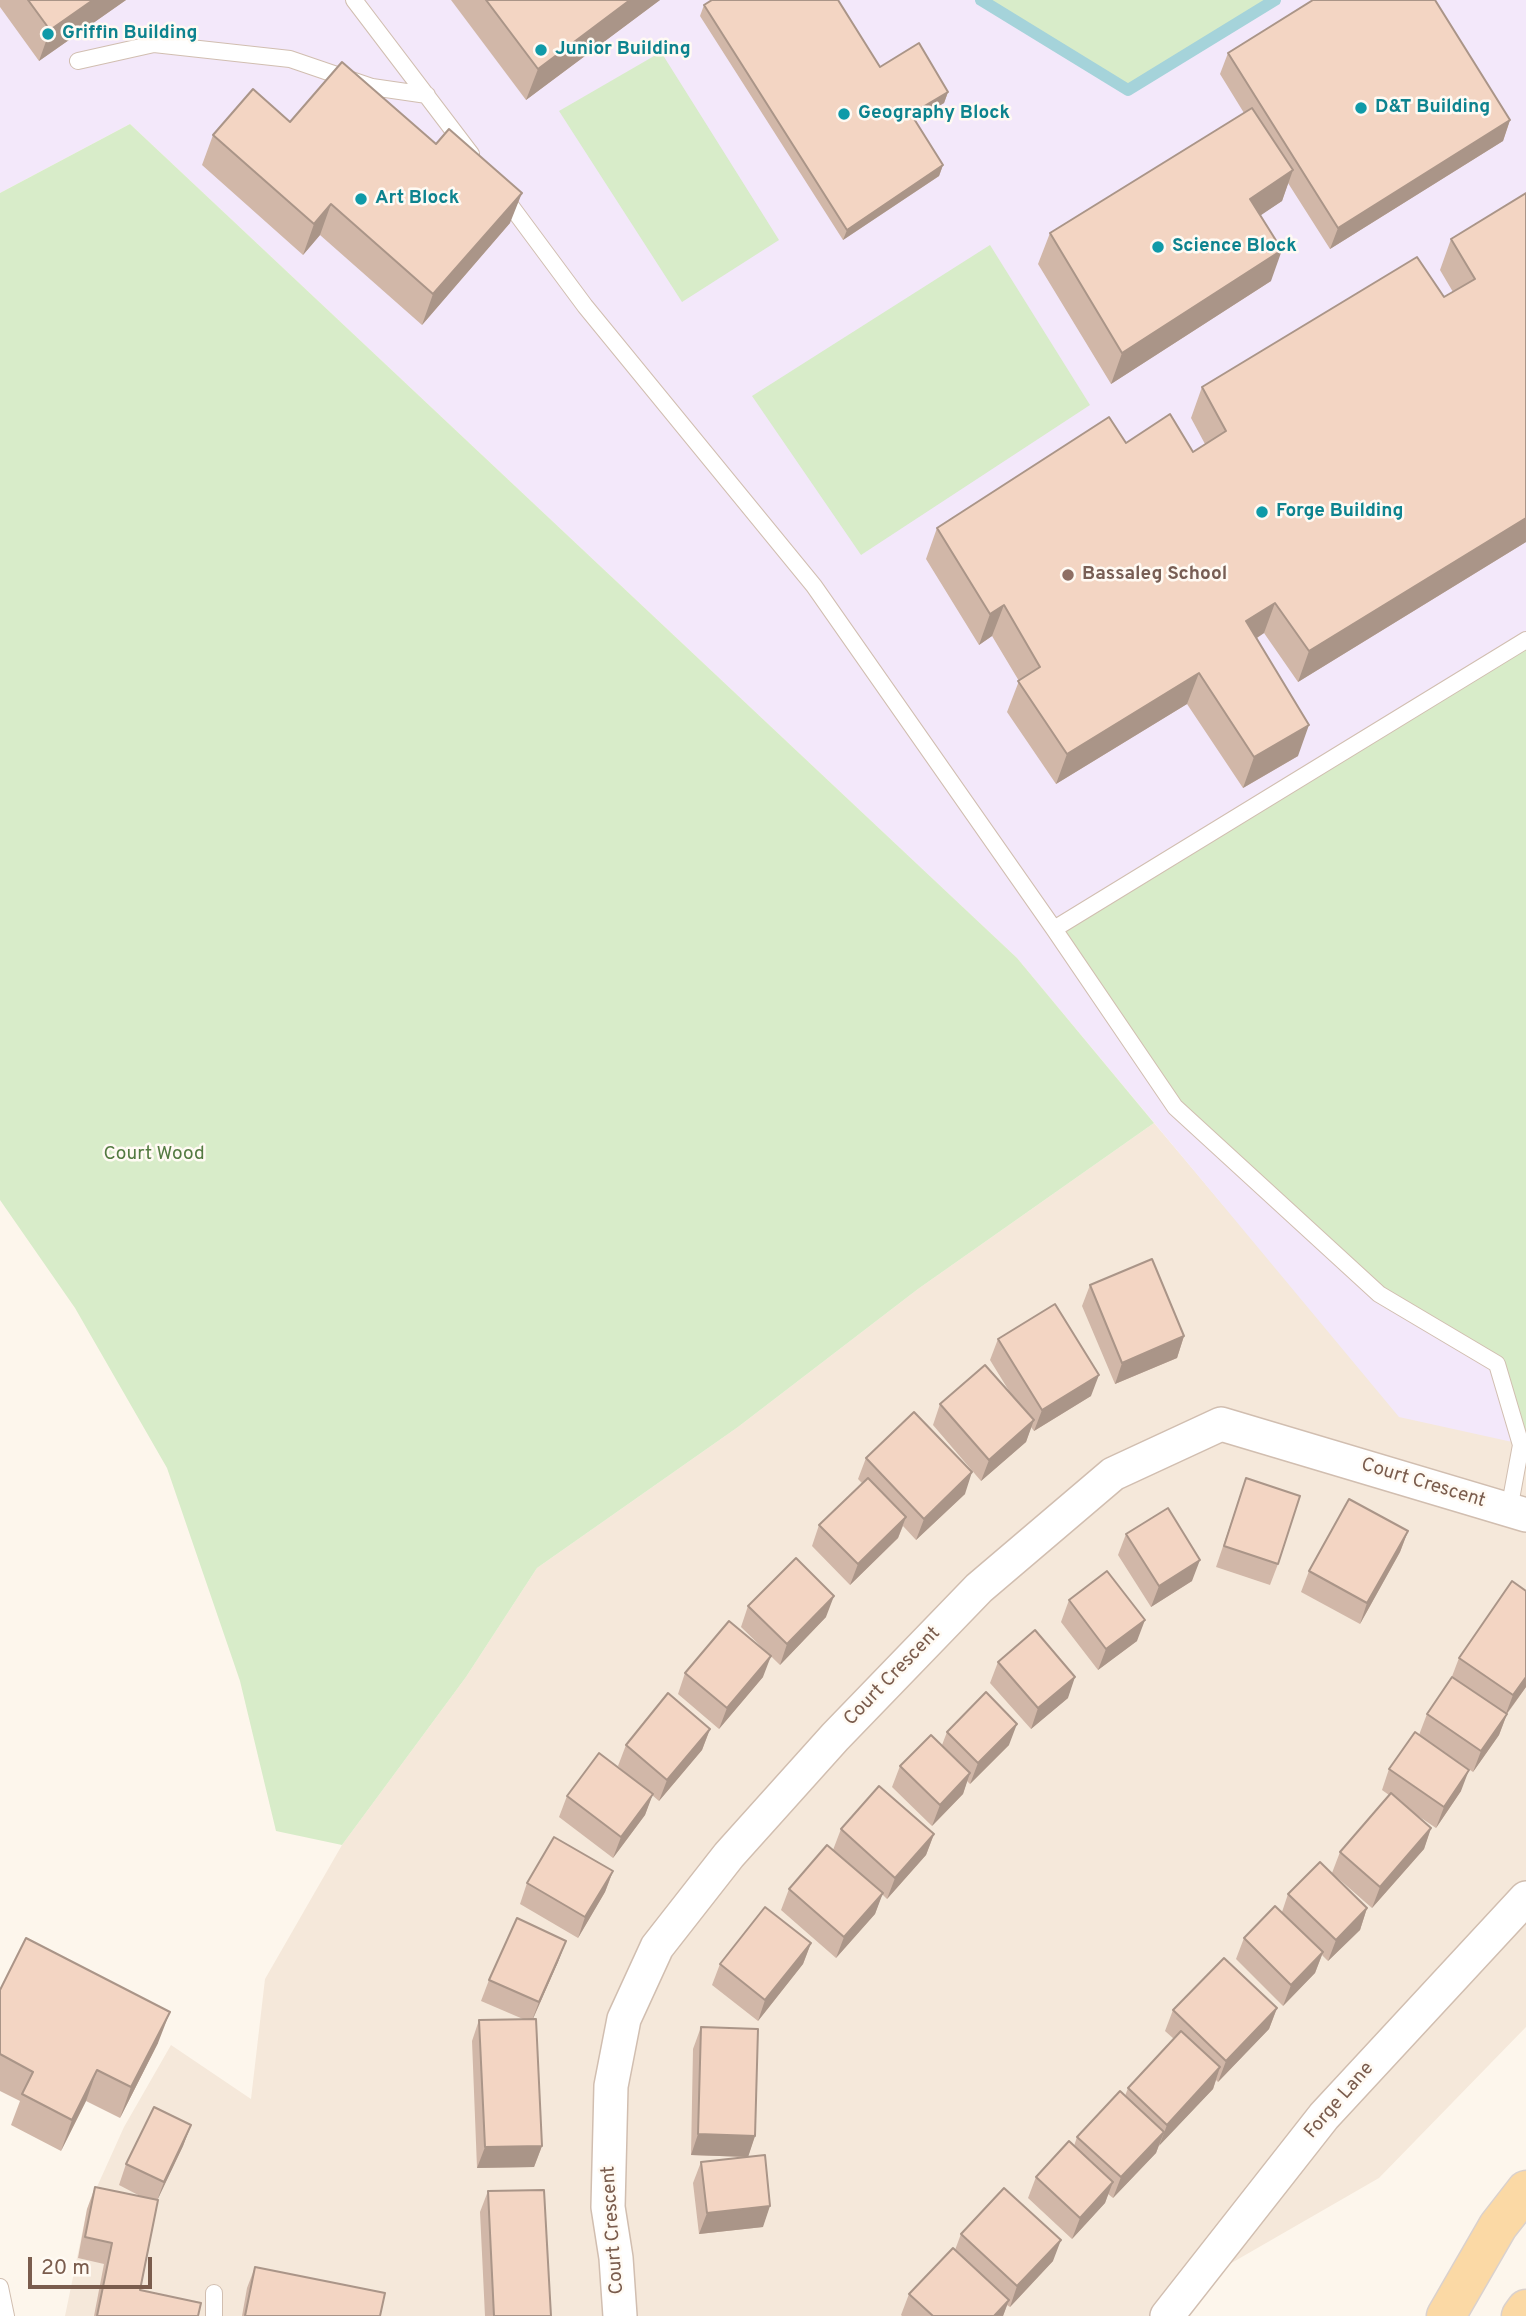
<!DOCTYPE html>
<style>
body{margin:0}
#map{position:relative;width:1526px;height:2316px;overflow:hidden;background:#fdf6ec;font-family:Overpass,sans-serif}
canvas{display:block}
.scale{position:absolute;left:28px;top:2257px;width:124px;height:32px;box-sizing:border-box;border:4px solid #7a5c4d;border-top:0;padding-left:9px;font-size:21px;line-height:24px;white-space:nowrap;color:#7a5c4d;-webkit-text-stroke:5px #fffaf3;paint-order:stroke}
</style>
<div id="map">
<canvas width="1526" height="2316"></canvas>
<div class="scale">20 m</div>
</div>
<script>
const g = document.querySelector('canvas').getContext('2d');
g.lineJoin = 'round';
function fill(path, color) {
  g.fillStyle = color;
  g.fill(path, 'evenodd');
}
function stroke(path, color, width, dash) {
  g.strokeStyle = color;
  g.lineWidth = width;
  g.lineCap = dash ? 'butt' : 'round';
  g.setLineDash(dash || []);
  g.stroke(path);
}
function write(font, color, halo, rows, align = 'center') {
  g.font = font + ' Overpass,sans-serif';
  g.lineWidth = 5;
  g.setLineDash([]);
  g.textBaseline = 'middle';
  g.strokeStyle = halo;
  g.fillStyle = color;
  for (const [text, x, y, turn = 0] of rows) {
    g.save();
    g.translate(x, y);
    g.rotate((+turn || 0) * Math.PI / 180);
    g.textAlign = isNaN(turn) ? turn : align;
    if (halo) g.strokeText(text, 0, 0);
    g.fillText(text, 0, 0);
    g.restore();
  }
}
fill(new Path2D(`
 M1154 1123 1224 1206 1526 1445V2027L1379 2178 1188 2288 1167 2316H65L87 2209 124 2127 171 2045 251 2099 265 1979 342 1845 466 1677 537 1568 738 1427 918 1289Z`), '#f5e8da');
fill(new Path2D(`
 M0 0H1526V1445L1399 1417 1017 958 130 124 0 193Z`), '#f3e8fa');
fill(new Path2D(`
 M981 0H1274L1128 90Z
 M661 52 779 240 682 302 559 111Z
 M130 124 1017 958 1154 1123 918 1289 738 1427 537 1568 466 1677 342 1845 276 1831 240 1681 167 1468 75 1308 0 1200V193Z
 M990 245 1090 405 861 555 752 396Z
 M1526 640V1446L1497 1364 1379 1294 1175 1107 1054 929Z`), '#d8ecc9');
stroke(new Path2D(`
 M981 0 1128 90 1275 0`), '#a5d3da', 12);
const service = new Path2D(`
 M354 0 471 154
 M78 61 154 44 290 59 372 87 427 95
 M502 194 585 306 814 586 1054 929 1175 1107 1379 1294 1497 1364 1521 1445 1509 1510
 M1054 929 1526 640
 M0 2287 6 2316
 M214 2293V2316`);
const minor = new Path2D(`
 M620 2316 616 2258 608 2207 611 2086 624 2019 657 1947 729 1855 835 1737 979 1588 1113 1474 1221 1424 1526 1515
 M1167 2316 1324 2116 1526 1898`);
const primary = new Path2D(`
 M1446 2316 1498 2226 1526 2190
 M1521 2316 1526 2309`);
stroke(service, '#d1beb0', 18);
stroke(minor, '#d1beb0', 36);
stroke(primary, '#dad1cd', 41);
stroke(service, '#fff', 16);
stroke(minor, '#fff', 33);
stroke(primary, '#fbd9a5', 38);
fill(new Path2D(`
 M0 0H126L39 61 0 7Z
 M451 0H660L526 100Z
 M704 5 948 92 944 103 915 120 943 165 939 176 843 240 700 16Z
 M1228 53 1510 120 1503 141 1330 249 1288 183 1282 201 1260 215 1271 281 1111 384 1038 264 1050 233 1244 113 1220 74Z
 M290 122 510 223 422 325 320 235 303 255 202 165 213 135Z
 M1526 193V542L1298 682 1264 633 1257 638 1298 756 1243 788 1187 704 1056 784 1007 712 1019 681 992 636 979 645 926 559 937 528 1126 443 1193 452 1205 444 1191 418 1202 387 1444 297 1453 292 1440 270 1451 239Z
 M1090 1285 1184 1336 1177 1358 1115 1384 1082 1306Z
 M998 1339 1091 1396 1034 1431 1031 1427 1026 1442 981 1481 933 1425 940 1404 1014 1399 990 1360Z
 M866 1458 965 1494 916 1540 903 1526 898 1538 850 1585 812 1546 819 1525 863 1484 858 1479Z
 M1246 1478 1278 1564 1270 1585 1216 1567Z
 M1408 1531 1400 1552 1360 1624 1301 1592 1309 1571Z
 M1126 1534 1192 1581 1151 1607 1118 1555Z
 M1526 1591V1687L1507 1714 1499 1735 1473 1772 1431 1743 1461 1791 1436 1828 1411 1811 1431 1828 1424 1849 1372 1908 1332 1873 1340 1852 1389 1795 1382 1790 1389 1769 1419 1735 1427 1714 1451 1679 1459 1658Z
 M1069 1600 1137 1641 1098 1670 1061 1622Z
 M748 1606 826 1617 780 1665 741 1627Z
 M998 1662 1068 1698 1031 1729 990 1683Z
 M685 1673 763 1677 719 1729 678 1694Z
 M710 1729 702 1750 659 1801 652 1795 645 1815 613 1858 559 1817 567 1796 630 1777 618 1766 626 1745Z
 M947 1732 1009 1745 970 1784 967 1781 963 1794 932 1826 892 1787 900 1766 942 1745Z
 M841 1829 934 1834 926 1855 887 1899 882 1894 875 1914 836 1958 781 1910 789 1889 833 1850Z
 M613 1871 605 1892 578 1938 520 1904 527 1883Z
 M1288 1894 1367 1908 1360 1930 1328 1961 1322 1955 1315 1973 1283 2006 1236 1959 1244 1938 1282 1912Z
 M566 1941 558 1962 533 2019 542 2146 534 2167 477 2168 472 2041 479 2020 523 2019 481 2001 489 1980Z
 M811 1943 803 1964 758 2021 712 1985 720 1964Z
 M0 1990 158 2043 120 2118 86 2101 61 2151 11 2125 20 2101 0 2091Z
 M1277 2008 1269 2029 1218 2082 1216 2080 1213 2089 1159 2145 1156 2153 1113 2198 1108 2194 1105 2203 1072 2239 1028 2198 1036 2177 1074 2146 1077 2137 1125 2096 1128 2088 1174 2039 1165 2031 1173 2010Z
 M701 2027 755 2136 748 2157 691 2155 693 2049Z
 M191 2125 183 2146 157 2200 140 2290 198 2316H94L104 2264 78 2258 87 2209 95 2187 142 2197 119 2185 126 2164Z
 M701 2162 763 2227 699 2234 693 2183Z
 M488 2191 551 2316H485L480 2212Z
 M961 2234 1053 2261 1010 2307 1007 2305 1003 2316H902L901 2315 909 2294 955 2250Z
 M255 2267 380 2316H242L247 2288Z`), '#d1b7a8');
fill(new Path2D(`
 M93 0H126L39 61 50 30Z
 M630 0H660L526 100 538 69Z
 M948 92 944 103 907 125 911 114Z
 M1510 120 1503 141 1330 249 1338 228Z
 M943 165 939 176 843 240 847 230Z
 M1293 170 1282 201 1239 230 1250 199Z
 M522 193 510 223 422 325 433 294Z
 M331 204 320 235 303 255 314 224Z
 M1282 250 1271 281 1111 384 1122 353Z
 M1526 518V542L1298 682 1309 651Z
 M1275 603 1264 633 1235 652 1246 621Z
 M1004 605 992 636 979 645 990 614Z
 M1199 673 1187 704 1056 784 1067 754Z
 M1309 725 1298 756 1243 788 1254 757Z
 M1184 1336 1177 1358 1115 1384 1122 1363Z
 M1099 1375 1091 1396 1034 1431 1042 1410Z
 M1034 1420 1026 1442 981 1481 989 1460Z
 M972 1472 965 1494 916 1540 924 1519Z
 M906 1517 898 1538 850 1585 858 1564Z
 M1408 1531 1400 1552 1360 1624 1367 1603Z
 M1200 1560 1192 1581 1151 1607 1159 1586Z
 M834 1596 826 1617 780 1665 787 1644Z
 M1145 1620 1137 1641 1098 1670 1106 1649Z
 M771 1656 763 1677 719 1729 727 1708Z
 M1075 1677 1068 1698 1031 1729 1038 1708Z
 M1526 1677V1687L1505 1716 1513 1695Z
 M1507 1714 1499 1735 1473 1772 1481 1751Z
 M1017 1724 1009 1745 970 1784 978 1763Z
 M710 1729 702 1750 659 1801 667 1780Z
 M1469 1770 1461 1791 1436 1828 1444 1807Z
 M970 1773 963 1794 932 1826 940 1805Z
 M653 1794 645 1815 613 1858 621 1837Z
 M1431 1828 1424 1849 1372 1908 1380 1887Z
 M934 1834 926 1855 887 1899 895 1878Z
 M613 1871 605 1892 578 1938 585 1917Z
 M883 1893 875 1914 836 1958 844 1937Z
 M1367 1908 1360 1930 1328 1961 1336 1940Z
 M566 1941 558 1962 531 2023 539 2002Z
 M811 1943 803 1964 758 2021 765 2000Z
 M1323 1952 1315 1973 1283 2006 1291 1985Z
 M1277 2008 1269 2029 1218 2082 1226 2061Z
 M170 2012 158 2043 120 2118 131 2087Z
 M1220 2067 1213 2089 1159 2146 1167 2125Z
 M97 2070 86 2101 61 2151 72 2120Z
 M191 2125 183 2146 156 2203 164 2182Z
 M1164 2132 1156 2153 1113 2198 1121 2177Z
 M698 2134 755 2136 748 2157 691 2155Z
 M542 2146 534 2167 477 2168 485 2147Z
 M1113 2182 1105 2203 1072 2239 1080 2218Z
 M770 2206 763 2227 699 2234 707 2213Z
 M1061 2240 1053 2261 1010 2307 1017 2286Z
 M1009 2300 1003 2316H994Z`), '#aa9588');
const building = new Path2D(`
 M28 0H93L50 30Z
 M486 0H630L538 69Z
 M712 0H838L880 67 919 43 948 92 911 114 943 165 847 230 704 5Z
 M1313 0H1435L1510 120 1338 228 1228 53Z
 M342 62 436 144 449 129 522 193 433 294 331 204 314 224 213 135 253 89 290 122Z
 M1252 108 1293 170 1250 199 1282 250 1122 353 1050 233Z
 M1526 193V518L1309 651 1275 603 1246 621 1309 725 1254 757 1199 673 1067 754 1018 681 1040 667 1004 605 990 614 937 528 1109 417 1126 443 1170 414 1193 452 1226 431 1202 387 1417 257 1444 297 1475 279 1451 239Z
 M1152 1259 1184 1336 1122 1363 1090 1285Z
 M1055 1304 1099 1375 1042 1410 998 1339Z
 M985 1365 1034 1420 989 1460 940 1404Z
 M914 1412 972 1472 924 1519 866 1458Z
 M868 1478 906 1517 858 1564 819 1525Z
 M1246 1478 1300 1496 1278 1564 1224 1546Z
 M1349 1499 1408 1531 1367 1603 1309 1571Z
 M1168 1508 1200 1560 1159 1586 1126 1534Z
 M796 1558 834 1596 787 1644 748 1606Z
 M1107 1571 1145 1620 1106 1649 1069 1600Z
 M1512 1581 1526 1591V1677L1513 1695 1459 1658Z
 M729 1621 771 1656 727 1708 685 1673Z
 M1035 1630 1075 1677 1038 1708 998 1662Z
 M1452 1677 1507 1714 1481 1751 1427 1714Z
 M986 1692 1017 1724 978 1763 947 1732Z
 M668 1693 710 1729 667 1780 626 1745Z
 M1415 1732 1469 1770 1444 1807 1389 1769Z
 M931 1735 970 1773 940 1805 900 1766Z
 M599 1753 653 1794 621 1837 567 1796Z
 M879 1786 934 1834 895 1878 841 1829Z
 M1391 1793 1431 1828 1380 1887 1340 1852Z
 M554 1837 613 1871 585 1917 527 1883Z
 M827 1845 883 1893 844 1937 789 1889Z
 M1320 1862 1367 1908 1336 1940 1288 1894Z
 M1275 1906 1323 1952 1291 1985 1244 1938Z
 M765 1907 811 1943 765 2000 720 1964Z
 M517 1918 566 1941 539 2002 489 1980Z
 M26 1938 170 2012 131 2087 97 2070 72 2120 22 2094 33 2072 0 2054V1990Z
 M1224 1958 1277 2008 1226 2061 1173 2010Z
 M536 2019 542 2146 485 2147 479 2020Z
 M701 2027 758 2029 755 2136 698 2134Z
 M1181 2031 1220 2067 1167 2125 1128 2088Z
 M1120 2091 1164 2132 1121 2177 1077 2137Z
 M154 2107 191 2125 164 2182 126 2164Z
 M1069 2141 1113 2182 1080 2218 1036 2177Z
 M765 2155 770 2206 707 2213 701 2162Z
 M95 2187 158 2200 140 2290 201 2303 198 2316H97L112 2243 85 2237Z
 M1004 2188 1061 2240 1017 2286 961 2234Z
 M544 2190 551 2316H494L488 2191Z
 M953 2248 1009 2300 994 2316H933L909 2294Z
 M255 2267 385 2293 380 2316H245Z`);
fill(building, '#f3d5c3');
stroke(building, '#aa9588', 2);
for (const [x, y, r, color] of [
 [48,34,7,"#0f9aa8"],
 [541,50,7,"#0f9aa8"],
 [1361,108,7,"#0f9aa8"],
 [844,114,7,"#0f9aa8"],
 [361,199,7,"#0f9aa8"],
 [1158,247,7,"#0f9aa8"],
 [1262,512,7,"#0f9aa8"],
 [1068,575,7,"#8d6e63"]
]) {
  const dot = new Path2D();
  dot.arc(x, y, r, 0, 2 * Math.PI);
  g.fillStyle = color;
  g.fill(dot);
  stroke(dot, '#fffaf3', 2.5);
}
write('bold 19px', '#0d838f', '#fffaf3', [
 ["Griffin Building",62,34],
 ["Junior Building",555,50],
 ["D&T Building",1375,108],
 ["Geography Block",858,114],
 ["Art Block",375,199],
 ["Science Block",1172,247],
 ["Forge Building",1276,512]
], 'left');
write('bold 19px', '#785e54', '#fffaf3', [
 ["Bassaleg School",1082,575]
], 'left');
write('19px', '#537a41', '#fffaf3', [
 ["Court Wood",154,1155]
]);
write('19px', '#7a5c4d', '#fffaf3', [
 ["Court Crescent",1423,1484,17],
 ["Court Crescent",893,1677,-46],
 ["Forge Lane",1340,2101,-49],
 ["Court Crescent",614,2230,-94]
]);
</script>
